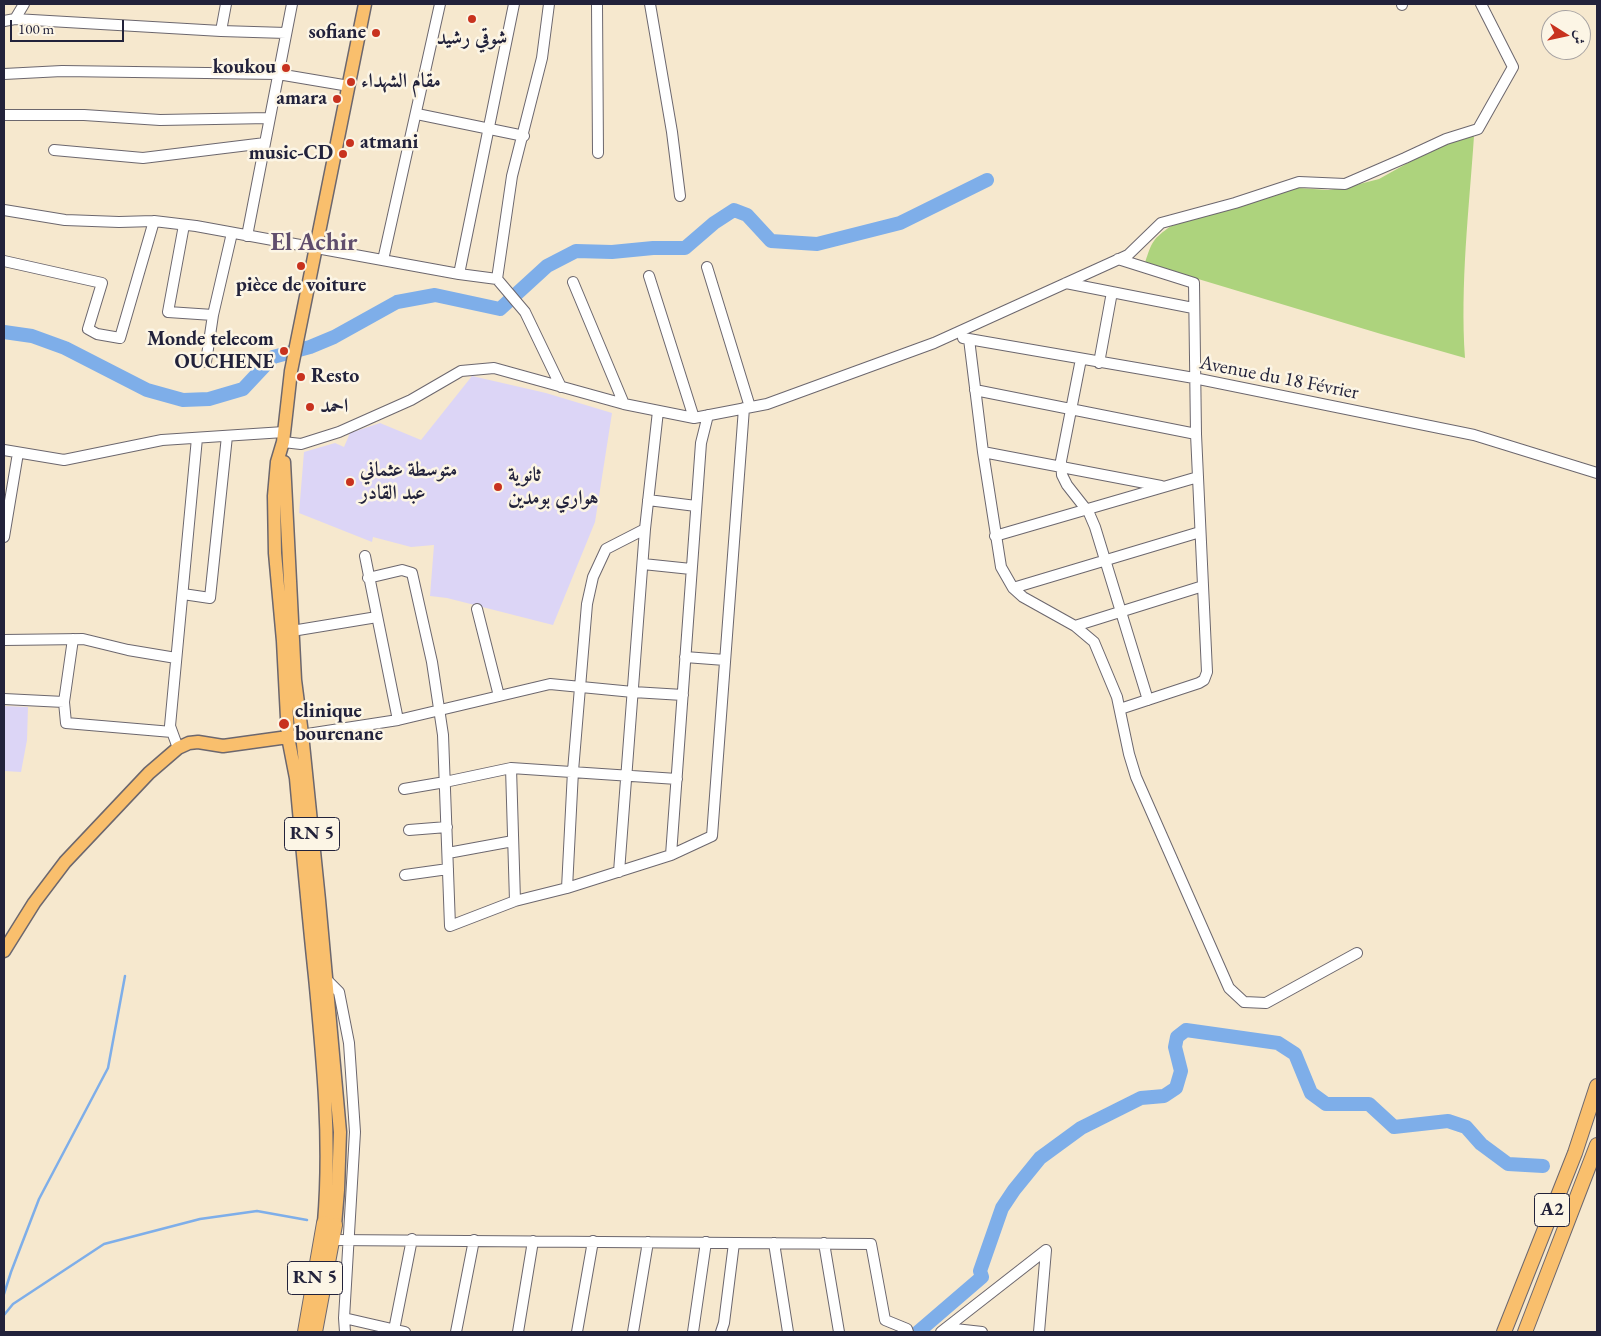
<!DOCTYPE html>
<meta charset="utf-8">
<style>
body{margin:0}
#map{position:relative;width:1601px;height:1336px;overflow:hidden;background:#f6e8ce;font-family:"EB Garamond",Amiri,serif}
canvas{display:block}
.frame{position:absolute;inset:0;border:5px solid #22223b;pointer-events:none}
.north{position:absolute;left:1541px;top:10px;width:50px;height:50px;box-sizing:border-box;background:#fcf5e5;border:1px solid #a5a1a1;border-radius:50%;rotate:100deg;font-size:14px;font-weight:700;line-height:20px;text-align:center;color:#22223b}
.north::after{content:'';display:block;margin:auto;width:18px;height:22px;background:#c8321e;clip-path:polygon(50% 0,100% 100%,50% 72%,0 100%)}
.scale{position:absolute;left:10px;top:20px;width:114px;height:22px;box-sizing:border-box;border:2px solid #22223b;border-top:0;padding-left:6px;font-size:15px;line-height:18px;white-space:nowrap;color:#22223b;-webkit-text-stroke:4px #fcf5e5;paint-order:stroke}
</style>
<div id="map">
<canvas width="1601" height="1336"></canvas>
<div class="frame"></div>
<div class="north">ش</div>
<div class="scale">100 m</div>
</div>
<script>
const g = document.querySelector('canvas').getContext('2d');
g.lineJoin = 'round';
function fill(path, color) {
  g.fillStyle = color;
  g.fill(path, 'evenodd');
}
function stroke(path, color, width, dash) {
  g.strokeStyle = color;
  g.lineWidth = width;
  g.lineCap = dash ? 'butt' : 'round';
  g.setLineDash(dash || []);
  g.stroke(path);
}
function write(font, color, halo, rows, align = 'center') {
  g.font = font + ' "EB Garamond",Amiri,serif';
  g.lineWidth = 5;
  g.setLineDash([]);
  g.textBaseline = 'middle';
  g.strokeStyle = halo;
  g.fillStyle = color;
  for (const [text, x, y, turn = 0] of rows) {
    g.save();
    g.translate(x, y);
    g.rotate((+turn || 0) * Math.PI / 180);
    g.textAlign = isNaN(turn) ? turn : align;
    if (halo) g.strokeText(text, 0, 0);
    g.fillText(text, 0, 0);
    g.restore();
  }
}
fill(new Path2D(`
 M472 376 546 393 612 413 595 522 553 625 447 598 430 596 434 545 411 547 373 537 372 542 299 513 304 452 335 443 344 447 350 433 380 423 421 440Z
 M4 706 28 707 27 740 21 772 4 771Z`), '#dcd5f6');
fill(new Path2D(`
 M1471 134 1474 136C1469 210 1460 284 1465 358L1381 334 1145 263C1152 241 1153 239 1171 226L1298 188 1328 190 1348 187 1379 179 1440 145Z`), '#add37d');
stroke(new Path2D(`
 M4 1294 11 1272 39 1199 108 1068 125 976
 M4 1315 13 1304 104 1244 200 1219 257 1211 307 1220`), '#7eaee9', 2.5);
stroke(new Path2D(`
 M4 332 32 336 65 348 147 390 183 400 209 399 243 389 273 357 310 347 334 337 397 302 435 295 500 309 547 266 576 251 612 252 653 248H685L714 223 734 210 747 215 771 241 817 244 900 223 987 180
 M918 1332 982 1277 980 1271 1002 1208 1014 1190 1040 1158 1081 1128 1141 1098 1164 1096 1176 1088 1181 1071 1175 1047 1177 1037 1186 1030 1278 1043 1295 1054 1311 1093 1326 1104H1369L1394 1127 1448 1121 1466 1127 1481 1144 1508 1164 1543 1166`), '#7eaee9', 14);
const minor = new Path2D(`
 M597 4 598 153
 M650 4 672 132 680 196
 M1402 4V5
 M15 19 24 4
 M4 21 15 19 221 31 286 33
 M221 31 226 4
 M4 74 62 71 278 74 349 86
 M417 114 524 136
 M4 115H84L160 120 269 118
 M54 150 143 158 265 143
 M4 210 65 220 119 222 154 221
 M184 225 168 312 213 315
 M247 236 292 4
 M1118 259 1194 283 1196 434 1207 672 1204 680 1199 683 1120 709
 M383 260 440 4
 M4 261 102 283 88 329 97 334 120 338 154 221 196 226 459 274 497 279 512 176 542 58 549 4
 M707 267 750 407
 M459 274 514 4
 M649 276 694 418
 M497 279 525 312 561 387
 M573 282 624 404
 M1066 283 1193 308
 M963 338 1194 378 1474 435 1597 473
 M969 339 983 452 1001 567 1013 588 1023 597 1075 626 1094 642 1117 697 1129 754 1136 777 1229 988 1244 1002 1266 1003 1357 953
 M1081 359 1061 461 1062 475 1067 485 1089 513 1095 527 1148 700
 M206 362 213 315 232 233
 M1099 363 1112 292
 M975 390 1196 434
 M283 442 301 444 339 432 411 400 461 371 494 368 624 404 694 418 767 404 934 343 1128 255 1161 223 1235 203 1299 182 1345 184 1405 158 1446 139 1478 129 1513 67 1481 4
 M4 450 64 460 162 440 284 432
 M983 452 1161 486
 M648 500 696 506
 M645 529 606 549 593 577 587 604 573 771 567 888 671 855 701 443 708 415
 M995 536 1198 477
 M4 537 18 453
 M365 556 398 720
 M643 564 691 569
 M368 578 402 570 412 573 432 662 443 735 450 926 515 901 567 888
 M1013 588 1200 532
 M183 594 210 598 227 436
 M477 609 499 696
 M1075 626 1203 586
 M292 631 377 617
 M73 639 64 702 66 723 172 732
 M4 640 83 639 128 650 176 658
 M685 657 725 660
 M4 699 64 702
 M288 737 398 720 550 684 633 692 683 695
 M178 748 170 726 197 438
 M511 768 515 901
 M404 789 445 782 511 768 677 779
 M409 830 447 827
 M448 853 513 841
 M671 855 712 836 744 408
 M619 872 645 529 658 411
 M405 875 448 869
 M326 979 339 992 349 1043 355 1132 344 1318 345 1332
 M332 1240 871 1244 885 1320 907 1329 908 1332
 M774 1243 788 1332
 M824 1243 839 1332
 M344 1318 405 1332
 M946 1328 982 1332
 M394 1330 412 1239
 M456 1332 474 1240
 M518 1332 533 1241
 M577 1332 593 1241
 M633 1332 648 1242
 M693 1332 706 1242
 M721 1332 724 1323 734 1243
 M941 1332 1046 1250 1039 1332`);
const major = new Path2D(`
 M284 462 295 680 302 734 319 900 340 1132 338 1190 335 1225
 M4 951 34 903 65 862 149 773 178 748 189 743 198 742 223 746 288 737
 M324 1223C331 1140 323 1060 315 977 308 911 302 844 296 778L288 737 283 641 275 553 274 496 277 462 283 442 291 371 365 4`);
const highway = new Path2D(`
 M305 1332 324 1223
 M315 1332 335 1225
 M1504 1332 1575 1153 1597 1086
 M1525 1332 1597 1145`);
stroke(minor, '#6c676e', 12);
stroke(major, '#6c676e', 15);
stroke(highway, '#6c676e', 16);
stroke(minor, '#fff', 10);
stroke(major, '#f9bf6d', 12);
stroke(highway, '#f9bf6d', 14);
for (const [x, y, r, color] of [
 [472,19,5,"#c8321e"],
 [376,33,5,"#c8321e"],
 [286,68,5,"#c8321e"],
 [351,82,5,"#c8321e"],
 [337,99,5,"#c8321e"],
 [350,143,5,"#c8321e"],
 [343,154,5,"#c8321e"],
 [301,266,5,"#c8321e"],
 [284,351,5,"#c8321e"],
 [301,377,5,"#c8321e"],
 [310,407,5,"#c8321e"],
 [350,482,5,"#c8321e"],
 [498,487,5,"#c8321e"],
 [284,724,6,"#c8321e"]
]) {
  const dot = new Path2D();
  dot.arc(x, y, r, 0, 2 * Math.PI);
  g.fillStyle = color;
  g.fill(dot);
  stroke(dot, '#fcf5e5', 2);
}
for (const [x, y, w] of [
 [312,834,55],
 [1552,1210,35],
 [315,1278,55]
]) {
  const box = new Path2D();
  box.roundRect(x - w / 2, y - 16.5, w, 33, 4);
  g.fillStyle = '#fcf5e5';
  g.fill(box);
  stroke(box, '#22223b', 1);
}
write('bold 19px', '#22223b', null, [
 ["RN 5",312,834],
 ["A2",1552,1210],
 ["RN 5",315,1278]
]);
write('bold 20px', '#22223b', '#fcf5e5', [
 ["sofiane",366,33,"right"],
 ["شوقي رشيد",472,39,"center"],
 ["koukou",276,68,"right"],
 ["مقام الشهداء",361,82],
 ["amara",327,99,"right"],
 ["atmani",360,143],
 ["music-CD",333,154,"right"],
 ["pièce de voiture",301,286,"center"],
 ["Monde telecom",274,340,"right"],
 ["OUCHENE",274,363,"right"],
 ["Resto",311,377],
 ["احمد",320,407],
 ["متوسطة عثماني",360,471],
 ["عبد القادر",360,494],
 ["ثانوية",508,476],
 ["هواري بومدين",508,499],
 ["clinique",295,712],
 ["bourenane",295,735]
], 'left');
write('20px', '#22223b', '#fcf5e5', [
 ["Avenue du 18 Février",1279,378,11]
]);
write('bold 25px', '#604e6d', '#fcf5e5', [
 ["El Achir",314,243]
]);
</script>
